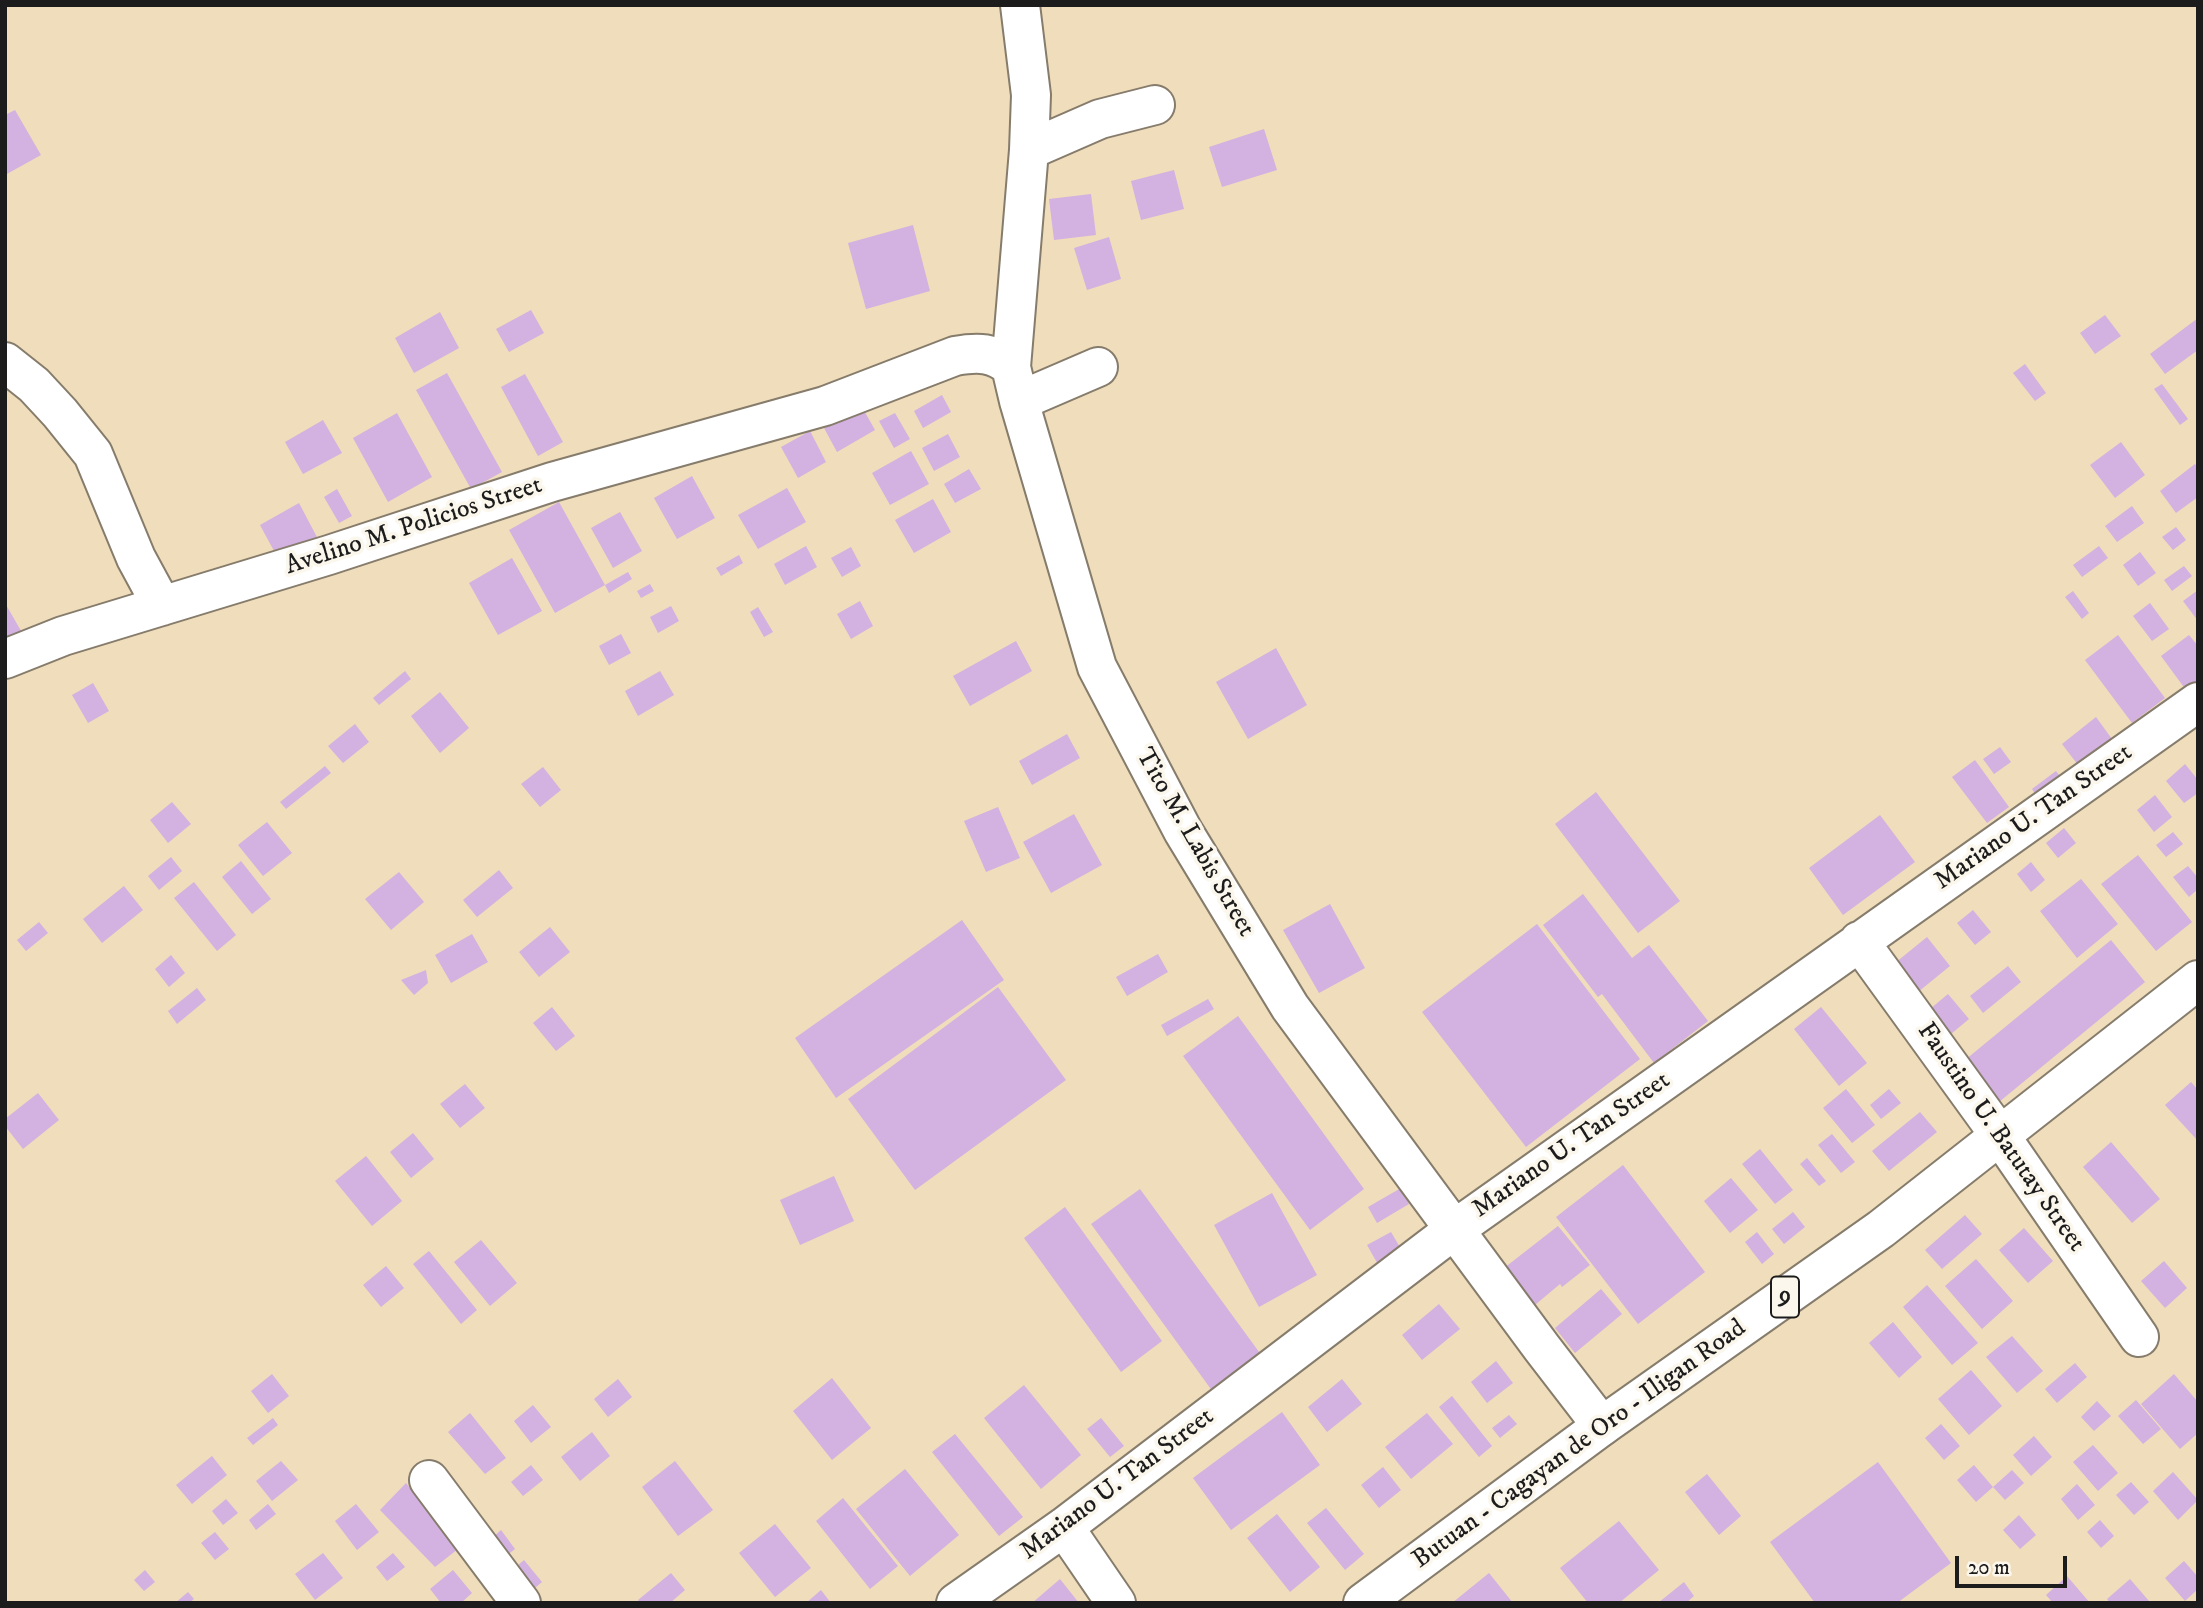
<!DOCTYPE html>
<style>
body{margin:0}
#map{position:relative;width:2203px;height:1608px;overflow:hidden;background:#f0ddbb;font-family:"IM FELL DW Pica",serif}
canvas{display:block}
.frame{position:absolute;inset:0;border:7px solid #1c1c1c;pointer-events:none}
.scale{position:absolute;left:1955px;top:1556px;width:112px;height:32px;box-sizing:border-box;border:4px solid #1c1c1c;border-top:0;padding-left:9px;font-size:21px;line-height:24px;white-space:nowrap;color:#1c1c1c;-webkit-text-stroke:5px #fbf7ec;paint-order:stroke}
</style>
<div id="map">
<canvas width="2203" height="1608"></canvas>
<div class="frame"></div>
<div class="scale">20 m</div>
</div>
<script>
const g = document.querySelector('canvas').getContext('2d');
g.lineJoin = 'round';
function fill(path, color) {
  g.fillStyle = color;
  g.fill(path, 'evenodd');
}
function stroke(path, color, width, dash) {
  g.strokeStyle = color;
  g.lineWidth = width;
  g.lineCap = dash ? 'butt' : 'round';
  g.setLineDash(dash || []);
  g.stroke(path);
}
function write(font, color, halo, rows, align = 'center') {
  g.font = font + ' "IM FELL DW Pica",serif';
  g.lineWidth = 7;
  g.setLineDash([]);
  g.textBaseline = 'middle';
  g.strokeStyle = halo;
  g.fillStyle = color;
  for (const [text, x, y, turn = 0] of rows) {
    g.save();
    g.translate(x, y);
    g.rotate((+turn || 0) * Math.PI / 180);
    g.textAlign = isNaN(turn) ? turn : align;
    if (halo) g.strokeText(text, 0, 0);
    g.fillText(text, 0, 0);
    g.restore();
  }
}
fill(new Path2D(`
 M15 110 41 155 5 175V115Z
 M1264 129 1277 170 1222 187 1209 147Z
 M1174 170 1184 209 1141 220 1131 181Z
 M1091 194 1096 235 1054 240 1049 199Z
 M913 225 930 291 866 309 848 243Z
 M1109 237 1121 279 1087 290 1074 248Z
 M531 310 544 333 509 352 496 329Z
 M440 312 459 348 414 373 395 338Z
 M2105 315 2121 336 2095 354 2080 333Z
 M2198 318V350L2165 374 2150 354Z
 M2025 364 2046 393 2035 401 2013 373Z
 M447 373 502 472 471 489 416 390Z
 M525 374 563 442 538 456 501 387Z
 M2162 384 2188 419 2180 425 2154 389Z
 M942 395 951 412 923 428 914 411Z
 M862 407 875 430 837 452 824 428Z
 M397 413 432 477 388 502 353 438Z
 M895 413 910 439 894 448 879 421Z
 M323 420 342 453 303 474 285 442Z
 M810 431 826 462 798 478 781 447Z
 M948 434 960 457 934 471 922 448Z
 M2121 442 2145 475 2115 498 2090 465Z
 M911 451 929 484 890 505 872 473Z
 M2195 464 2198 468V497L2176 513 2160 491Z
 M969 469 981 489 955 503 944 484Z
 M692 476 715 518 677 539 654 498Z
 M787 488 806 522 758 549 738 515Z
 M337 489 352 516 339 523 324 497Z
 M933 499 951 532 914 553 895 520Z
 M559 502 605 585 555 613 509 530Z
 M299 503 319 541 280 562 260 525Z
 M2132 506 2144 523 2117 542 2105 526Z
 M620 512 642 551 613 568 591 528Z
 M2176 527 2186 540 2173 550 2162 537Z
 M806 546 817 567 785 585 774 564Z
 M2099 546 2108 558 2082 577 2073 565Z
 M851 547 861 566 842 577 831 558Z
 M2140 552 2156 573 2138 586 2123 565Z
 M739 555 743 563 721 576 716 568Z
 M512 558 542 611 498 635 469 583Z
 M2184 566 2192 576 2172 591 2164 580Z
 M628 572 632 579 609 593 605 585Z
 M650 584 654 591 641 598 637 591Z
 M2198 590V621L2183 601Z
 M2073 591 2089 613 2082 619 2065 597Z
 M860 601 873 626 851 639 837 614Z
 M5 603 24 636 5 647Z
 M2150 603 2169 629 2152 641 2133 616Z
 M671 606 679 621 658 633 650 617Z
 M758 607 773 632 764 637 750 612Z
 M621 634 631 653 609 665 599 646Z
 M2118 635 2165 698 2132 723 2085 660Z
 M2189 635 2198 646V681L2186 690 2161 656Z
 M1016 641 1032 671 970 706 953 676Z
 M1276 648 1307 705 1248 739 1216 682Z
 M405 671 411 679 379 705 373 698Z
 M660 671 674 695 638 716 625 691Z
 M93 683 109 711 88 723 72 695Z
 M440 692 469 728 440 753 411 716Z
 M2096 717 2112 739 2078 765 2062 744Z
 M355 724 369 742 343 763 328 746Z
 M1067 734 1080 758 1032 785 1019 761Z
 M2000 747 2011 762 1994 774 1983 759Z
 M1975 760 2009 807 1987 823 1952 777Z
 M2185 764 2198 780V793L2184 803 2166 781Z
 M325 766 331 773 286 809 280 802Z
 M543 767 561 790 540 807 521 784Z
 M2056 771 2062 779 2037 797 2032 789Z
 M1596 792 1680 901 1638 933 1555 824Z
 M2155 795 2172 817 2154 832 2137 810Z
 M172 802 191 824 168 843 150 820Z
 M998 807 1020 858 986 872 964 821Z
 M1074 814 1102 865 1051 893 1023 842Z
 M1880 815 1915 862 1843 915 1809 868Z
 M267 822 292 853 263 876 238 845Z
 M2064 828 2076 843 2058 858 2046 843Z
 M2173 832 2183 844 2166 857 2156 845Z
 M2138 855 2192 922 2156 951 2101 884Z
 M171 857 182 871 159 890 148 876Z
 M241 861 271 899 252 914 222 877Z
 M2031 862 2045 880 2031 892 2017 874Z
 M2188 866 2198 878V889L2189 897 2173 877Z
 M499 870 513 888 477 917 463 900Z
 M399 872 424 902 391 930 365 899Z
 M2081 879 2118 924 2077 958 2040 911Z
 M194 882 236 935 217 951 174 898Z
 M124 886 143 910 102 943 83 919Z
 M1583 894 1632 958 1649 945 1708 1021 1654 1063 1602 994 1598 997 1543 925Z
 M1330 904 1365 968 1319 993 1283 930Z
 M1973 910 1991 932 1975 945 1957 923Z
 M962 920 1004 980 836 1098 795 1038Z
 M39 922 48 933 26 951 17 940Z
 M1537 924 1640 1059 1526 1147 1422 1012Z
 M550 927 570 952 539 977 519 952Z
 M472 934 488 962 451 983 435 955Z
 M1927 937 1950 966 1918 992 1895 963Z
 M2111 940 2145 982 1999 1102 1965 1060Z
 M1158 954 1168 972 1127 996 1116 977Z
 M171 955 185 973 169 987 155 969Z
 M2008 966 2021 982 1983 1013 1970 996Z
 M426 970 428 983 414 995 401 980Z
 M998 987 1066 1080 915 1190 848 1099Z
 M197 988 206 1000 177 1024 168 1011Z
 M1948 994 1969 1019 1951 1034 1930 1009Z
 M1208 999 1214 1009 1167 1036 1161 1025Z
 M552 1007 575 1036 556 1051 533 1023Z
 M1821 1007 1867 1063 1839 1086 1794 1029Z
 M1238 1016 1364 1189 1310 1230 1183 1056Z
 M2191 1082 2198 1090V1141L2165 1105Z
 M465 1084 485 1108 460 1128 440 1104Z
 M1846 1089 1875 1125 1852 1143 1823 1108Z
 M1889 1089 1901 1103 1881 1119 1870 1105Z
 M38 1093 59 1120 23 1149 5 1126V1119Z
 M1920 1112 1937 1132 1889 1171 1872 1151Z
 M413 1133 434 1159 411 1178 390 1152Z
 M1832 1134 1855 1162 1841 1173 1818 1145Z
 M2111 1142 2160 1199 2132 1223 2083 1167Z
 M1760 1149 1793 1190 1775 1204 1742 1164Z
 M366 1156 402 1201 372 1226 335 1181Z
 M1807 1158 1826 1181 1819 1186 1800 1164Z
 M1623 1165 1705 1272 1638 1324 1556 1217Z
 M834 1176 854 1221 800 1245 780 1200Z
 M1731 1178 1758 1210 1730 1233 1704 1201Z
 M1401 1188 1409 1204 1377 1223 1368 1207Z
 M1140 1189 1262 1356 1213 1392 1091 1224Z
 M1272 1193 1317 1275 1259 1307 1214 1225Z
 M1065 1207 1162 1341 1121 1372 1024 1238Z
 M1793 1212 1805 1227 1784 1244 1772 1229Z
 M1965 1215 1982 1234 1942 1269 1925 1250Z
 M1558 1226 1590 1265 1562 1287 1560 1284 1529 1310 1499 1272Z
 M2024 1228 2053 1261 2028 1283 1999 1250Z
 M1391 1232 1404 1254 1380 1268 1367 1245Z
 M1757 1232 1774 1254 1762 1264 1745 1242Z
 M481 1240 517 1283 490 1306 454 1262Z
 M429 1251 477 1310 461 1324 413 1264Z
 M1976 1259 2013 1301 1982 1329 1945 1286Z
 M2164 1261 2187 1288 2165 1308 2141 1281Z
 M386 1266 404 1288 381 1307 363 1285Z
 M1927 1285 1978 1343 1952 1365 1903 1307Z
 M1601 1289 1622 1314 1575 1353 1555 1328Z
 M1439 1304 1460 1329 1422 1360 1402 1335Z
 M1893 1322 1922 1357 1899 1378 1869 1343Z
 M2012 1336 2043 1371 2017 1393 1986 1357Z
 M1496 1361 1513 1383 1487 1403 1471 1382Z
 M2075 1363 2087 1377 2057 1403 2045 1389Z
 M1971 1370 2002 1406 1969 1435 1938 1399Z
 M272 1374 289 1396 268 1413 251 1391Z
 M2174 1374 2198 1402V1433L2180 1449 2141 1404Z
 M832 1378 871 1428 832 1460 793 1411Z
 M618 1379 632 1397 608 1417 594 1399Z
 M1342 1379 1362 1404 1327 1432 1308 1407Z
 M1024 1385 1081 1455 1041 1489 984 1418Z
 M1452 1396 1492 1446 1479 1457 1439 1407Z
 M2136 1400 2161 1429 2143 1444 2118 1416Z
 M2097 1401 2111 1416 2094 1431 2081 1417Z
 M533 1405 551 1427 531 1443 514 1421Z
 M1282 1412 1320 1465 1231 1530 1193 1478Z
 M470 1413 506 1458 485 1474 448 1432Z
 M1427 1413 1453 1444 1411 1479 1385 1447Z
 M1509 1415 1517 1424 1500 1438 1492 1428Z
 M273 1418 278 1425 253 1445 247 1438Z
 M1101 1418 1124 1446 1110 1457 1087 1429Z
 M1941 1424 1960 1446 1944 1460 1925 1438Z
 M592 1432 610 1456 580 1481 561 1457Z
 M955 1434 1023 1517 999 1536 932 1452Z
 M2034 1436 2052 1457 2031 1476 2013 1455Z
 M2093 1445 2118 1473 2098 1491 2073 1462Z
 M212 1456 227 1475 192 1504 176 1485Z
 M281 1461 298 1480 272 1501 256 1481Z
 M675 1461 713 1510 678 1536 642 1487Z
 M1878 1462 1951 1563 1897 1603H1815L1770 1542Z
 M531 1465 543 1480 523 1496 511 1482Z
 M1974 1465 1993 1487 1976 1502 1957 1480Z
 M1383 1467 1401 1490 1379 1508 1361 1485Z
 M905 1469 959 1535 910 1576 856 1509Z
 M2012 1470 2024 1483 2005 1500 1993 1487Z
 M2173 1472 2198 1500 2178 1520 2153 1491Z
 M1707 1474 1741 1516 1719 1535 1685 1492Z
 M2131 1482 2149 1502 2134 1515 2116 1495Z
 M406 1483 458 1549 435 1567 380 1510Z
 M2077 1484 2095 1505 2078 1520 2061 1499Z
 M843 1498 898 1566 870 1589 816 1521Z
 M226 1499 238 1513 223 1525 212 1511Z
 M268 1504 276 1514 256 1530 249 1520Z
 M356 1504 379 1532 357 1550 335 1521Z
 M1326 1508 1364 1554 1345 1570 1307 1523Z
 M1277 1514 1320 1567 1290 1592 1247 1538Z
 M2019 1515 2036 1535 2020 1549 2003 1530Z
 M2100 1520 2114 1536 2101 1548 2087 1532Z
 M1619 1521 1659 1570 1619 1603H1588L1560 1568Z
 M775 1524 811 1568 775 1597 739 1553Z
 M501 1530 515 1549 498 1562 484 1545Z
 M215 1532 229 1549 215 1560 201 1543Z
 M323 1553 343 1578 315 1600 295 1574Z
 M393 1553 405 1567 387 1581 376 1567Z
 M524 1560 542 1582 523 1598 505 1576Z
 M2184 1561 2198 1577V1589L2185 1601 2165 1578Z
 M145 1570 155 1582 144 1591 134 1580Z
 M453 1570 472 1593 461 1603H441L430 1589Z
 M671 1573 685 1590 670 1603H640L638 1600Z
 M1489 1573 1513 1603H1452Z
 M2067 1576 2090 1603H2053L2046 1595Z
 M1060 1579 1079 1603H1032Z
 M2130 1579 2149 1601 2110 1603 2107 1599Z
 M1684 1582 1694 1596 1686 1603H1658Z
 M821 1590 831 1603H806Z
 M188 1592 194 1599 189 1603H175Z`), '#d3b1e1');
const minor = new Path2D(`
 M1020 5 1031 95 1029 150
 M1155 105 1100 119 1029 150 1011 367 1019 401 1097 667 1183 831 1290 1007 1542 1348 1602 1426
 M5 362 34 385 60 413 93 454 136 558 162 606
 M1019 401 1098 367
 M5 659 63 636 329 555 552 482 825 406 955 356C978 352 994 352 1011 367
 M1859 941 2001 1137 2139 1337
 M429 1480 521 1603
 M1064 1527 1116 1603
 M956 1603 1064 1527 1455 1229 2198 702`);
const highway = new Path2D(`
 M1363 1603 1602 1426 1881 1229 2198 980`);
stroke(minor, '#867c6c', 42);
stroke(highway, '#867c6c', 42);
stroke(minor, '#fff', 38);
stroke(highway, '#fff', 38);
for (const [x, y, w] of [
 [1785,1297,28]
]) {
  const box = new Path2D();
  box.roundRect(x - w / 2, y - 20.5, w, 41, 5);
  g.fillStyle = '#fbf7ec';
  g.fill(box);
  stroke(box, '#1c1c1c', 2);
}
write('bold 24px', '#1c1c1c', null, [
 ["9",1785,1297]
]);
write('26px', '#1c1c1c', '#fbf7ec', [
 ["Avelino M. Policios Street",414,527,-18],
 ["Mariano U. Tan Street",2034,818,-35],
 ["Tito M. Labis Street",1194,843,60],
 ["Faustino U. Batutay Street",2000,1138,55],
 ["Mariano U. Tan Street",1572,1146,-35],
 ["Butuan - Cagayan de Oro - Iligan Road",1580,1445,-36],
 ["Mariano U. Tan Street",1118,1485,-37]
]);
</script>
